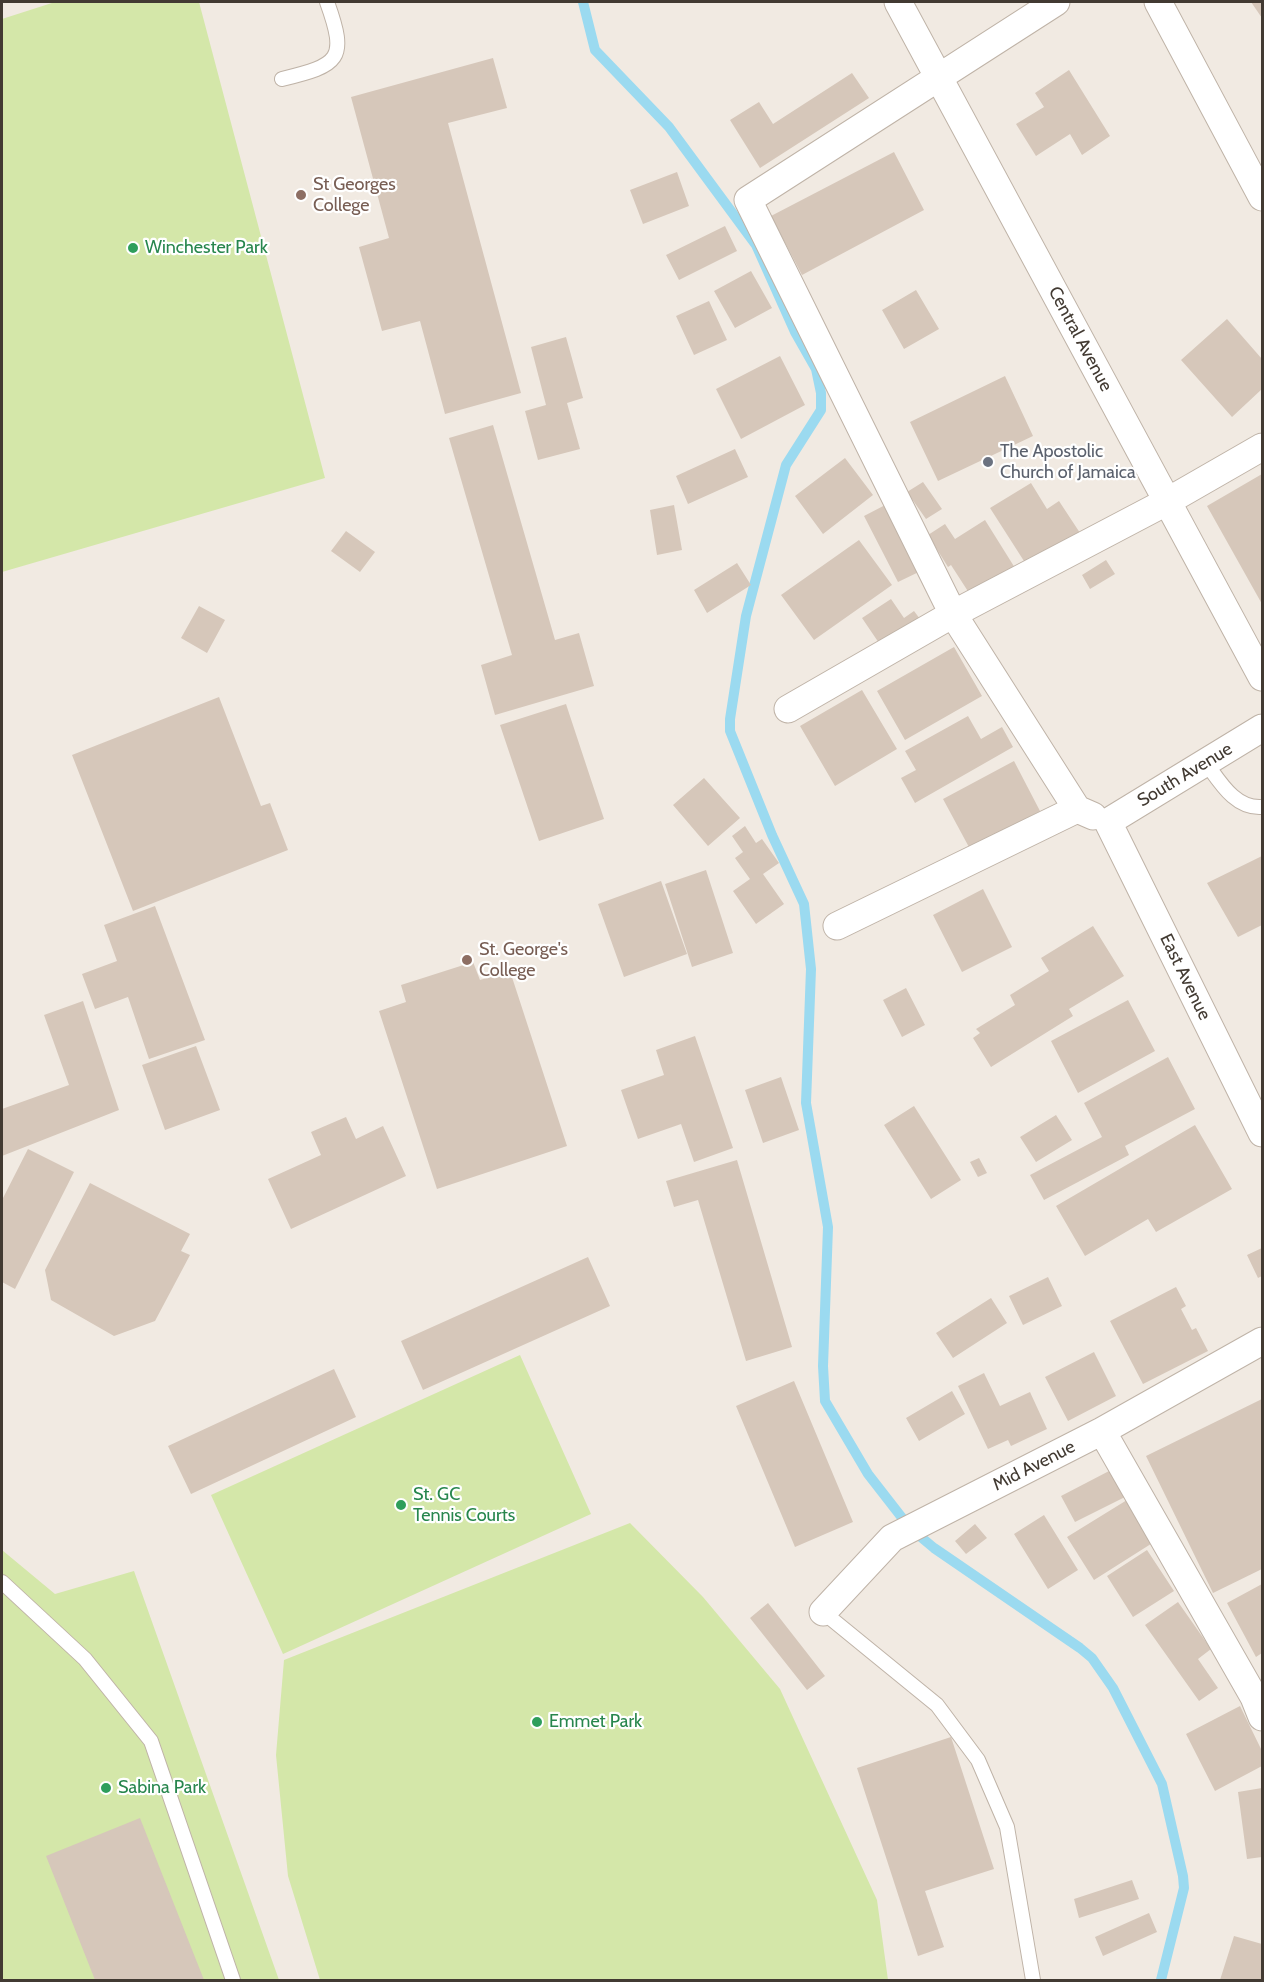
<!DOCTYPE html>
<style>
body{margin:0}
#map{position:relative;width:1264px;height:1982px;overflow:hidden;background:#f1eae2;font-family:Cabin,sans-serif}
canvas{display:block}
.frame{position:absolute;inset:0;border:3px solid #423a32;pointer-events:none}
</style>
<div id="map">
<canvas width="1264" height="1982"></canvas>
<div class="frame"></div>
</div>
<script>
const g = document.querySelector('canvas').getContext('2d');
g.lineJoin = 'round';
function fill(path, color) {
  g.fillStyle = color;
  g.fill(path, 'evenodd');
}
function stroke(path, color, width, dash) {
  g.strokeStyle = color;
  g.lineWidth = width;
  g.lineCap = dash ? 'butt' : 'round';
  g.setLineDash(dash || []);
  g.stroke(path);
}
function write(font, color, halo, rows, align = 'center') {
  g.font = font + ' Cabin,sans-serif';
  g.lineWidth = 4.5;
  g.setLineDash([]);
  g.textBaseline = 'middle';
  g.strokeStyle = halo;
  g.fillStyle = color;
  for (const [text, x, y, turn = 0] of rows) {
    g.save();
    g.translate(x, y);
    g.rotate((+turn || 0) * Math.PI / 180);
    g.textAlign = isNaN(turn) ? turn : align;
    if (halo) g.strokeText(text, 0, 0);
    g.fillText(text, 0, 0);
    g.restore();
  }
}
fill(new Path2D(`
 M55 2H199L325 478 2 572V19Z
 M520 1355 591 1514 283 1654 211 1495Z
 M630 1523 703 1597 780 1689 877 1900 888 1980H320L288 1876 276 1755 284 1660Z
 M2 1550 55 1594 134 1571 279 1980H2Z`), '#d4e7a9');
stroke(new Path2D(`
 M583 2 595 50 669 127 756 245 795 332 816 369 821 393V410L786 465 746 616 730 719V731L772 835 804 904 811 969 806 1103 828 1227 823 1366 825 1401 868 1474 910 1528 934 1548 1080 1648 1092 1658 1113 1688 1162 1784 1183 1876 1184 1888 1161 1980`), '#9bdaf0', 10);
fill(new Path2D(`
 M1251 2H1262V18Z
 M493 58 507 108 448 123 521 393 445 414 420 321 382 331 359 247 389 238 351 97Z
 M1069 70 1110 136 1082 155 1070 134 1036 156 1016 124 1044 107 1035 93Z
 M852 73 869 98 760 168 730 120 759 102 773 124Z
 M894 152 924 210 802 275 771 216Z
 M677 172 689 206 643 224 630 190Z
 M725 226 737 251 679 280 666 255Z
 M751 271 772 308 735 328 714 291Z
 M916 290 939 329 904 349 882 310Z
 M709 301 727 340 694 355 676 316Z
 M1227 319 1262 359V389L1232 417 1181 360Z
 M566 337 583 398 567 403 580 449 538 460 525 411 546 405 531 347Z
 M780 356 805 405 741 439 716 389Z
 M1005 376 1033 436 938 481 910 422Z
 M493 425 555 640 579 633 594 686 495 715 481 665 512 655 449 438Z
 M735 449 748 477 688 504 676 476Z
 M845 458 873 495 823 534 795 496Z
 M1262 474V604L1207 506Z
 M923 482 942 509 926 519 907 492Z
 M1031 483 1047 509 1059 501 1084 539 1031 572 990 508Z
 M891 502 925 569 898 582 864 516Z
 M674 505 682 550 657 555 650 510Z
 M985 520 1015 568 971 596 951 565 948 567 928 535 945 524 955 539Z
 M346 531 375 552 360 572 331 551Z
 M859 540 892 585 814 640 781 595Z
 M1106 560 1115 574 1090 589 1082 575Z
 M737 563 751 585 707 613 694 590Z
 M891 599 904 618 914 611 920 619 881 646 862 618Z
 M199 606 225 620 207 653 181 638Z
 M954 647 982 696 905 740 877 691Z
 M862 690 897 749 835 786 800 726Z
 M219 697 261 806 270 803 288 850 133 911 72 755Z
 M566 704 604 819 539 841 500 725Z
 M968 716 981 739 1002 727 1013 747 915 803 901 778 916 770 905 751Z
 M1014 761 1040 811 970 849 943 799Z
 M704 778 740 818 708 846 673 805Z
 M745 826 756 843 762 839 779 863 763 874 784 904 756 924 733 891 750 879 735 858 743 852 732 836Z
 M1262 856V925L1238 937 1207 883Z
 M706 870 733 953 692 967 665 884Z
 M661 881 687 954 624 977 598 904Z
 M983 889 1012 947 962 972 933 915Z
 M155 906 205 1040 149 1059 128 997 95 1009 82 974 117 961 104 925Z
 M1093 926 1124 976 1069 1009 1073 1016 991 1067 973 1038 980 1033 976 1029 1015 1005 1010 995 1049 971 1041 958Z
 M473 962 480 980 510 971 567 1146 437 1189 379 1011 406 1002 401 985Z
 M906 988 925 1025 902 1037 883 1000Z
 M1128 1000 1155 1051 1078 1093 1051 1041Z
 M83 1001 119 1110 2 1156V1109L69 1085 44 1015Z
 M695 1036 733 1148 694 1162 681 1124 638 1139 621 1090 664 1075 656 1050Z
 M196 1046 220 1110 165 1130 142 1065Z
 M1168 1057 1195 1109 1125 1146 1129 1155 1044 1200 1030 1175 1102 1137 1084 1103Z
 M781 1077 799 1130 763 1143 745 1090Z
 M914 1106 961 1180 931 1199 884 1125Z
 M1056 1115 1072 1140 1036 1162 1020 1137Z
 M346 1117 356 1139 383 1126 406 1176 291 1229 268 1179 321 1155 311 1132Z
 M1195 1125 1232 1189 1156 1232 1148 1219 1085 1256 1056 1206Z
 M28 1149 74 1172 15 1289 2 1282V1200Z
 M979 1158 987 1173 978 1177 970 1162Z
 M737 1160 792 1347 746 1361 698 1200 674 1207 666 1181Z
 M90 1183 190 1234 181 1251 190 1255 155 1321 114 1336 51 1300 45 1270Z
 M1262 1248V1276L1258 1278 1247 1255Z
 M588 1257 610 1306 423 1390 401 1341Z
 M1048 1277 1062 1306 1023 1325 1009 1296Z
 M1176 1287 1186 1306 1181 1309 1192 1330 1196 1328 1208 1351 1143 1384 1110 1321Z
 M991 1298 1007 1323 953 1358 936 1333Z
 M1094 1352 1116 1396 1068 1421 1045 1377Z
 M334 1369 356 1417 191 1494 168 1446Z
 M984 1373 1000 1406 1030 1392 1047 1429 1011 1446 1008 1440 988 1449 958 1386Z
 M794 1381 853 1522 795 1547 736 1406Z
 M952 1391 965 1414 919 1441 906 1418Z
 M1262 1399V1569L1213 1593 1146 1456Z
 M1111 1470 1125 1497 1075 1522 1061 1496Z
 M1127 1500 1154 1542 1094 1580 1067 1537Z
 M1044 1515 1078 1570 1048 1589 1014 1534Z
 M975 1524 987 1538 966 1554 955 1541Z
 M1147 1550 1174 1591 1133 1617 1107 1576Z
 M1262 1584V1653L1256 1657 1227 1603Z
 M1178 1602 1211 1649 1198 1659 1218 1688 1199 1701 1145 1625Z
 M768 1603 825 1676 807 1690 750 1618Z
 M1240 1706 1262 1751V1766L1215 1791 1186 1734Z
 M951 1737 994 1869 925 1891 944 1947 918 1956 857 1768Z
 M1262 1788V1857L1247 1859 1238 1792Z
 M140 1818 204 1980H95L46 1856Z
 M1132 1880 1139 1899 1079 1918 1074 1899Z
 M1149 1913 1157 1932 1103 1956 1095 1937Z
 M1234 1936 1262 1944V1980H1220Z`), '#d6c7ba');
const lane = new Path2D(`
 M282 79C339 65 348 60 327 2
 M1206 763C1220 782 1235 809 1262 807
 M2 1582 85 1659 151 1741 233 1980
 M823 1612 937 1705 978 1760 1007 1827 1033 1980`);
const street = new Path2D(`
 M898 2 1262 677
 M1056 2 748 200 953 614 1077 809
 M1158 2 1262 197
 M788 709 953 614 1168 501 1262 447
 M1108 822 1262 1133
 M1108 822 1262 728
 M837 926 1077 809 1093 816
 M1102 1431 1254 1697 1262 1717
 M823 1612 892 1538 1102 1431 1262 1341`);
stroke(lane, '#bfb3a7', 16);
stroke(street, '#bfb3a7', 29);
stroke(lane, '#fff', 14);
stroke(street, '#fff', 27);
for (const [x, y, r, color] of [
 [301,195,6,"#8d6e63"],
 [133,248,6,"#2e9e5b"],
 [988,462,6,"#6b7280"],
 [467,960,6,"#8d6e63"],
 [401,1505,6,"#2e9e5b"],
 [537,1722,6,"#2e9e5b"],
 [106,1788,6,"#2e9e5b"]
]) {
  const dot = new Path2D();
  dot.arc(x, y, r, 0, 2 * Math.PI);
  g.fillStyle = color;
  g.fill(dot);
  stroke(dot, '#fff', 2);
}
write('18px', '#785e54', '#fff', [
 ["St Georges",313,185],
 ["College",313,206],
 ["St. George's",479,950],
 ["College",479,971]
], 'left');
write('18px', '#27864d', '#fff', [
 ["Winchester Park",145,248],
 ["St. GC",413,1495],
 ["Tennis Courts",413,1516],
 ["Emmet Park",549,1722],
 ["Sabina Park",118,1788]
], 'left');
write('18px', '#423a32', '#fff', [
 ["Central Avenue",1080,339,62],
 ["South Avenue",1185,775,-31],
 ["East Avenue",1185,977,64],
 ["Mid Avenue",1034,1466,-27]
]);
write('18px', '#5b616d', '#fff', [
 ["The Apostolic",1000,452],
 ["Church of Jamaica",1000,473]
], 'left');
</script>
